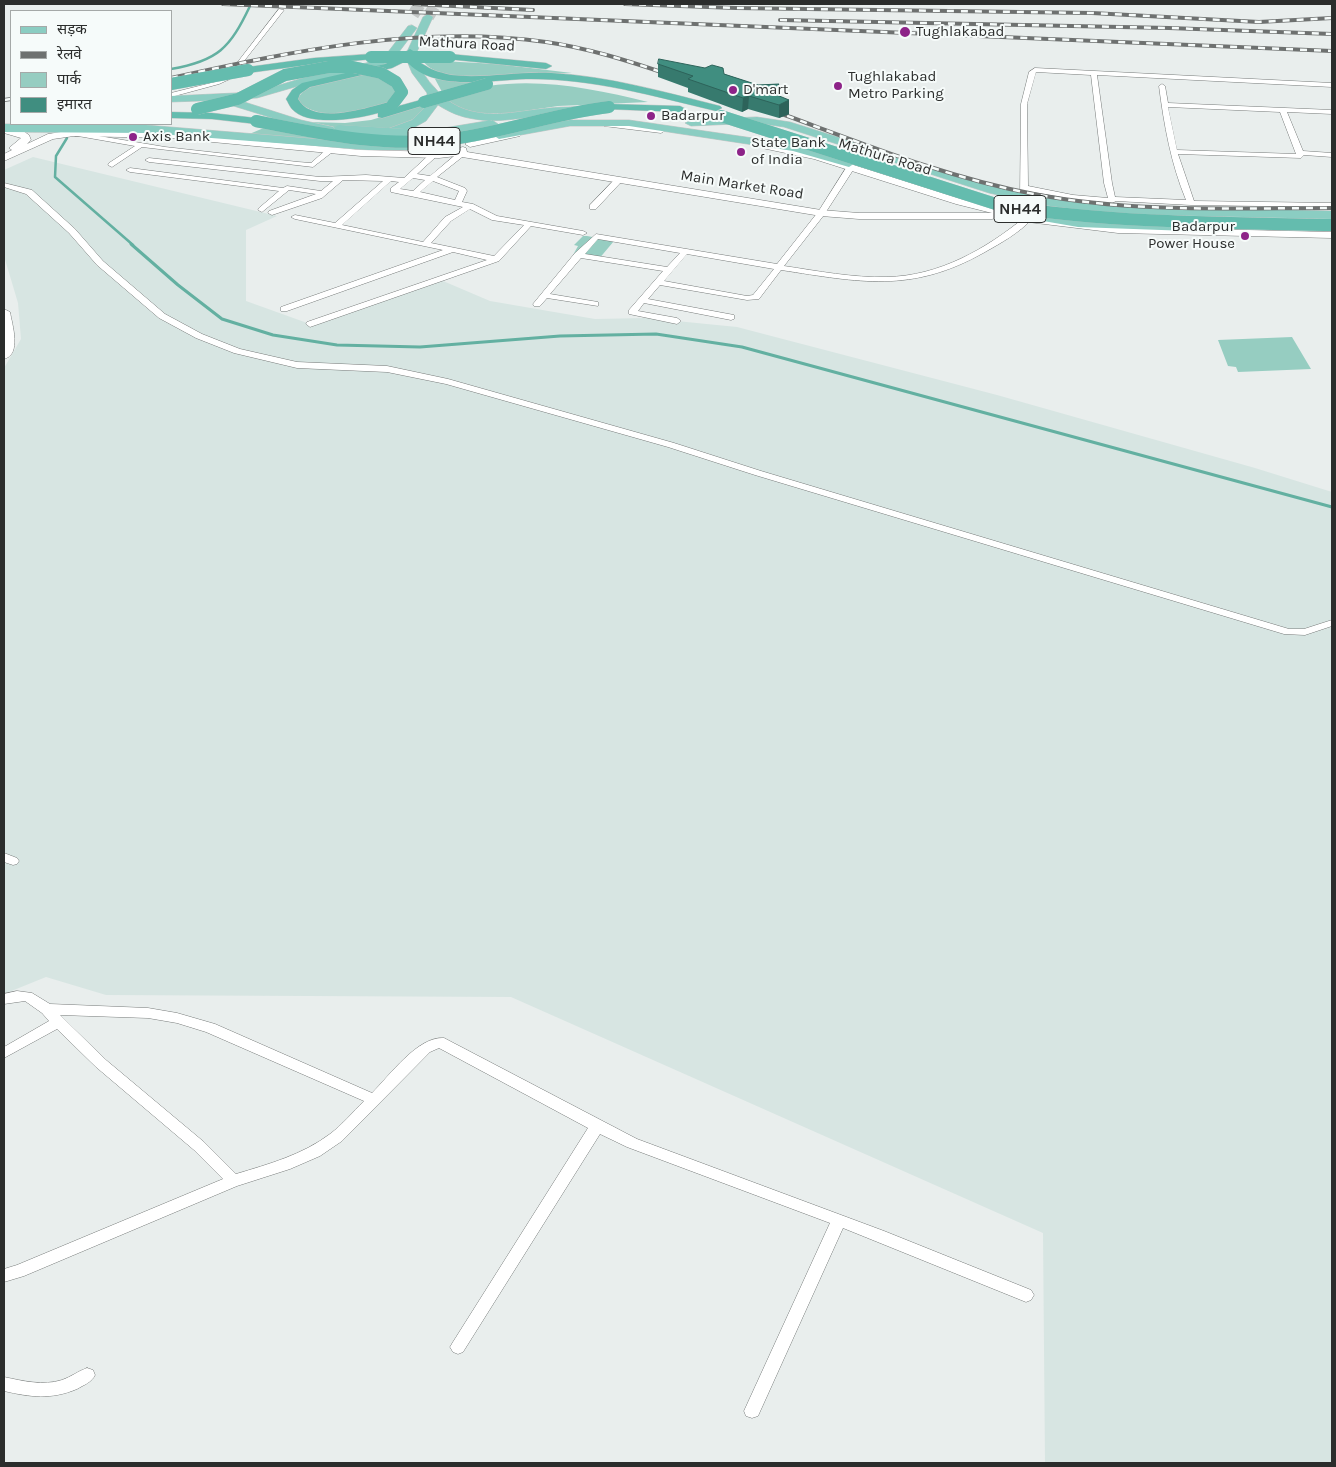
<!DOCTYPE html>
<meta charset="utf-8">
<style>
body{margin:0}
#map{position:relative;width:1336px;height:1467px;overflow:hidden;background:#e9eeed;font-family:Karla,"Noto Sans Devanagari",sans-serif}
canvas{display:block}
.frame{position:absolute;inset:0;border:5px solid #2b2d2c;pointer-events:none}
.legend{position:absolute;left:10px;top:10px;width:162px;height:115px;box-sizing:border-box;background:#f6fbfa;border:1px solid #a5a9a8;margin:0;padding:6px 9px;list-style:none;font-size:15px;color:#2b2d2c}
.legend li{display:flex;align-items:center;gap:10px;height:25px}
.legend b{width:25px;border:1px solid #a5a9a8}
</style>
<div id="map">
<canvas width="1336" height="1467"></canvas>
<div class="frame"></div>
<ul class="legend">
<li><b style="height:6px;background:#8bcdc2"></b>सड़क</li>
<li><b style="height:6px;background:#6e7170"></b>रेलवे</li>
<li><b style="height:14px;background:#96cdc1"></b>पार्क</li>
<li><b style="height:14px;background:#408e80"></b>इमारत</li>
</ul>
</div>
<script>
const g = document.querySelector('canvas').getContext('2d');
g.lineJoin = 'round';
function fill(path, color) {
  g.fillStyle = color;
  g.fill(path, 'evenodd');
}
function stroke(path, color, width, dash) {
  g.strokeStyle = color;
  g.lineWidth = width;
  g.lineCap = dash ? 'butt' : 'round';
  g.setLineDash(dash || []);
  g.stroke(path);
}
function write(font, color, halo, rows, align = 'center') {
  g.font = font + ' Karla,sans-serif';
  g.lineWidth = 4;
  g.setLineDash([]);
  g.textBaseline = 'middle';
  g.strokeStyle = halo;
  g.fillStyle = color;
  for (const [text, x, y, turn = 0] of rows) {
    g.save();
    g.translate(x, y);
    g.rotate((+turn || 0) * Math.PI / 180);
    g.textAlign = isNaN(turn) ? turn : align;
    if (halo) g.strokeText(text, 0, 0);
    g.fillText(text, 0, 0);
    g.restore();
  }
}
fill(new Path2D(`
 M33 157 277 216 246 230V301L310 324 436 278 490 301 595 319 646 318 737 327 997 395 1255 468 1332 492V1463H1045L1043 1233 511 997 106 995 46 977 4 994V368L21 339 18 303 4 256V170Z`), '#d7e5e2');
fill(new Path2D(`
 M422 60 497 64 572 73 474 77C455 76 434 76 422 60Z
 M366 73 376 75 397 88 390 102C363 113 320 124 297 100 306 80 346 78 366 73Z
 M435 79 484 81 488 86C542 78 595 89 648 102L558 106 512 113H471L448 103Z
 M428 103 423 113 400 127 339 141 247 135 266 127 272 120V117L327 132 334 127 310 122 345 123 371 120Z
 M583 236H587L614 241 598 260 573 255 578 246 574 245Z
 M1292 337 1311 369 1238 372 1236 367 1228 366 1218 340Z`), '#96cdc1');
stroke(new Path2D(`
 M171 69C218 61 230 48 250 6
 M67 138 56 156 55 177 133 245`), '#63b0a1', 2.5);
stroke(new Path2D(`
 M131 244 178 285 222 319 273 335 337 345 420 347 560 336 656 334 742 347 1332 507`), '#63b0a1', 3);
stroke(new Path2D(`
 M413 15 420 4
 M428 17 436 4`), '#c3c7c6', 12, [12, 5.5]);
const minor = new Path2D(`
 M279 9 284 10 230 79 219 84 171 97V93L215 82 226 77Z
 M1035 68 1332 83V87L1097 75 1112 183 1115 197 1186 200C1171 164 1164 125 1159 86L1162 84 1165 86 1168 103 1332 110V114L1287 112 1303 151 1332 153V157L1304 155 1301 158 1178 154 1194 201 1332 203V207L1191 205 1116 201 1112 203 1073 199 1027 191 1026 199H1020L1021 104 1029 72ZM1036 72 1091 75 1104 183 1108 198 1073 195 1028 186 1027 104ZM1168 107 1280 112 1296 154 1177 150Z
 M75 132 165 147 298 162 311 163 328 148 335 150 313 167 142 147 112 167 108 165 109 163 135 146 78 136H75Z
 M459 152 466 154 437 177 465 188 467 191 462 202 473 204 497 216 583 231 587 233 583 235 531 226 499 261 310 327 306 324 307 322 487 260 453 252 287 311H281V307L443 250 295 219 291 217 295 215 335 223 383 181 343 180 322 198 272 215 268 213 269 211 316 194 289 190 262 212 258 210 259 208 279 191 130 172 126 170 130 168 283 188 287 186 321 191 333 181H320L149 162 145 160 149 158 320 177 366 175 404 178 431 153 438 155 417 174 430 176ZM413 178 425 180 413 191 400 189ZM391 181 399 182 391 188V192L463 207 445 217 423 242 342 225ZM433 181 459 191 455 200 420 192ZM470 209 492 220 524 225 494 256 431 243 451 221Z
 M848 165 855 167 824 215 784 266C818 271 853 278 887 277 939 276 986 249 1025 217L1032 219C1019 233 1001 243 985 252 911 294 860 282 781 270L759 299 747 300 660 285 648 299 734 315V319L731 320 644 303 638 311 677 318 681 321 677 324 629 314V310L663 271 581 258 550 294 598 302V306L547 298 540 306H534L533 304 575 253 596 234 777 264 818 212ZM598 239 680 253 667 267 585 254ZM687 254 774 269 753 295 747 296 664 281Z
 M616 178 623 180 596 209H590V205Z
 M4 183 32 190 75 229 103 261 165 314 202 334 240 349 297 362 387 366 448 379 674 443 761 471 1289 629H1304L1332 620V626L1305 635 1284 634 755 475 668 447 446 384 387 372 297 368 234 353 196 338 159 318 97 265 69 233 26 194 4 187Z
 M4 853 17 858 19 861 17 864 13 865 4 862Z
 M17 991 32 993 50 1004 148 1008 177 1013 215 1024 372 1093C390 1075 418 1036 444 1038L637 1139 884 1231 1031 1290 1034 1295 1031 1300 1026 1302 843 1228 758 1416 752 1418 746 1416 744 1411 830 1223 627 1147 600 1134 463 1352 458 1354 453 1352 450 1347 453 1342 588 1128 439 1048 430 1052 342 1141 320 1156 290 1169 237 1186 24 1276 4 1282V1269L17 1265 223 1179 194 1150 96 1067 57 1029 4 1058V1047L49 1021 42 1013 25 1001 4 1004V994ZM60 1015 148 1018 177 1023 206 1032 364 1101C353 1112 342 1125 330 1134 302 1155 269 1164 236 1174L204 1142 106 1060Z
 M87 1368 93 1370 95 1375C92 1382 84 1385 77 1389 51 1400 30 1397 4 1391V1377C23 1381 43 1386 62 1380 71 1377 78 1371 87 1368Z`);
const tertiary = new Path2D(`
 M607 121 661 127 666 130 661 133 604 126V122Z
 M4 127 23 131 29 135 31 140 27 144 48 134 74 130H133L361 150 439 152 463 147 466 148 467 152 821 210 859 213H992L956 204 814 159 762 148V144L765 143 819 154 964 200 1028 216 1118 227 1332 232V238L1118 233 1028 222 996 214V218L992 219H859L821 216 456 156 439 158 361 156 170 138 74 136 53 139 4 161V154L12 150 9 148 21 138 4 133Z
 M517 131 522 134 520 136 470 147 465 144 470 141Z
 M4 309 10 312C12 324 22 355 4 359Z`);
const primary = new Path2D(`
 M428 14 433 17 415 56 416 59C421 70 427 80 435 88 471 131 521 107 568 107 575 107 581 105 586 110 579 117 565 113 556 114 529 116 500 124 474 119 460 117 449 112 438 105L426 121 408 131 444 128 492 120 498 124 492 128 444 136 406 139 402 138 401 134 378 141 374 140 372 137 374 134 412 120 426 106 427 93 412 73 405 56 423 17Z
 M412 25 417 28 396 56 387 63 369 69 319 80 257 98 235 99 301 120 333 127 335 129 333 131 329 133 295 125 227 104 225 102 227 100 171 102V96L256 92 313 75 366 63 379 59 388 52 408 26Z
 M757 117 790 122 996 187 1043 197 1111 206 1332 211V219L1111 214 1043 205 989 193 784 127 757 123 691 126 685 123 691 120Z
 M570 120H629L794 144 853 160 855 163 849 167 793 151 629 126H570L499 139 493 135 499 131Z
 M4 124 146 125 353 142H428L434 146 428 150H368L146 133 4 132Z
 M1024 210 1078 219 1189 223 1195 227 1189 231 1078 227 1020 217 1018 214Z`);
const trunk = new Path2D(`
 M410 49 415 52 409 58C416 58 420 63 426 66 433 71 443 73 451 75 484 79 518 71 551 73 608 76 664 92 720 106L722 108 716 111C653 96 591 78 526 79 490 80 433 92 406 61L392 68 310 87 300 94 298 99C314 127 369 107 393 101L399 104 395 107 424 99 430 102 428 104 382 118 378 117V113C357 119 308 127 292 109 290 107 288 102 286 99L292 90 302 83 385 64 394 60Z
 M371 54 376 57 375 59 314 64 248 73 242 70 248 67 314 58Z
 M450 54 546 63 552 66 546 69 446 59 445 57Z
 M609 104 680 106 686 109 680 112 605 109 603 107Z
 M171 112 212 113 256 118 262 121 256 124 212 119 171 118Z`);
stroke(minor, '#777b7a', 1);
stroke(tertiary, '#777b7a', 1);
stroke(primary, '#c8c8c8', 1);
stroke(trunk, '#c8c8c8', 1);
fill(minor, '#fff');
fill(tertiary, '#fff');
fill(primary, '#8bcdc2');
fill(trunk, '#64bcae');
const rail = new Path2D(`
 M223 4 1332 51
 M414 4 533 10
 M625 4 736 8 1092 13 1259 22 1332 18
 M780 20 1169 28 1332 34
 M171 78C294 51 419 24 546 42 588 48 629 61 670 75
 M4 100 11 99
 M774 111C859 142 944 177 1034 194 1132 213 1233 208 1332 208`);
stroke(rail, '#6e7170', 4);
stroke(rail, '#f6fbfa', 2.5, [7]);
const primaryBridge = new Path2D(`
 M340 131 404 135`);
const trunkBridge = new Path2D(`
 M371 57H450
 M171 84 248 70
 M424 102 487 84
 M197 109 238 99 285 75 329 67H353L381 73 396 82 402 92 393 104
 M721 116 1002 206C1112 223 1221 223 1332 225
 M256 121C321 134 386 148 452 139 505 132 556 113 609 107`);
stroke(primaryBridge, '#c8c8c8', 12, []);
stroke(trunkBridge, '#c8c8c8', 12, []);
stroke(primaryBridge, '#8bcdc2', 12);
stroke(trunkBridge, '#64bcae', 12);
fill(new Path2D(`
 M658 64 724 74 758 85 779 84 778 96 789 100V114L779 118 748 109 742 112 688 92V88L658 77Z`), '#377a6e');
fill(new Path2D(`
 M779 84 778 97 772 93Z
 M749 96 748 109 742 112 743 98Z
 M789 100V114L779 118V105Z`), '#2d635a');
const building = new Path2D(`
 M659 59 705 68 712 65 723 68 724 74 758 85 779 84 772 93 789 100 779 105 749 96 743 98 688 79 693 76 658 64Z`);
fill(building, '#408e80');
stroke(building, '#2d635a', 1);
for (const [x, y, r, color] of [
 [905,32,6,"#8d2388"],
 [838,86,5,"#8d2388"],
 [733,90,5,"#8d2388"],
 [651,116,5,"#8d2388"],
 [133,137,5,"#8d2388"],
 [741,152,5,"#8d2388"],
 [1245,236,5,"#8d2388"]
]) {
  const dot = new Path2D();
  dot.arc(x, y, r, 0, 2 * Math.PI);
  g.fillStyle = color;
  g.fill(dot);
  stroke(dot, '#f6fbfa', 2);
}
write('15px', '#2b2d2c', '#f6fbfa', [
 ["Tughlakabad",916,32],
 ["Tughlakabad",848,77],
 ["Metro Parking",848,94],
 ["D'mart",743,90],
 ["Badarpur",661,116],
 ["Axis Bank",143,137],
 ["State Bank",751,143],
 ["of India",751,160],
 ["Badarpur",1235,227,"right"],
 ["Power House",1235,244,"right"]
], 'left');
write('15px', '#2b2d2c', '#f6fbfa', [
 ["Mathura Road",467,44,3],
 ["Mathura Road",885,157,17],
 ["Main Market Road",742,185,9]
]);
for (const [x, y, w] of [
 [434,141,52],
 [1020,209,52]
]) {
  const box = new Path2D();
  box.roundRect(x - w / 2, y - 13.5, w, 27, 4);
  g.fillStyle = '#f6fbfa';
  g.fill(box);
  stroke(box, '#2b2d2c', 1);
}
write('bold 16px', '#2b2d2c', null, [
 ["NH44",434,141],
 ["NH44",1020,209]
]);
</script>
